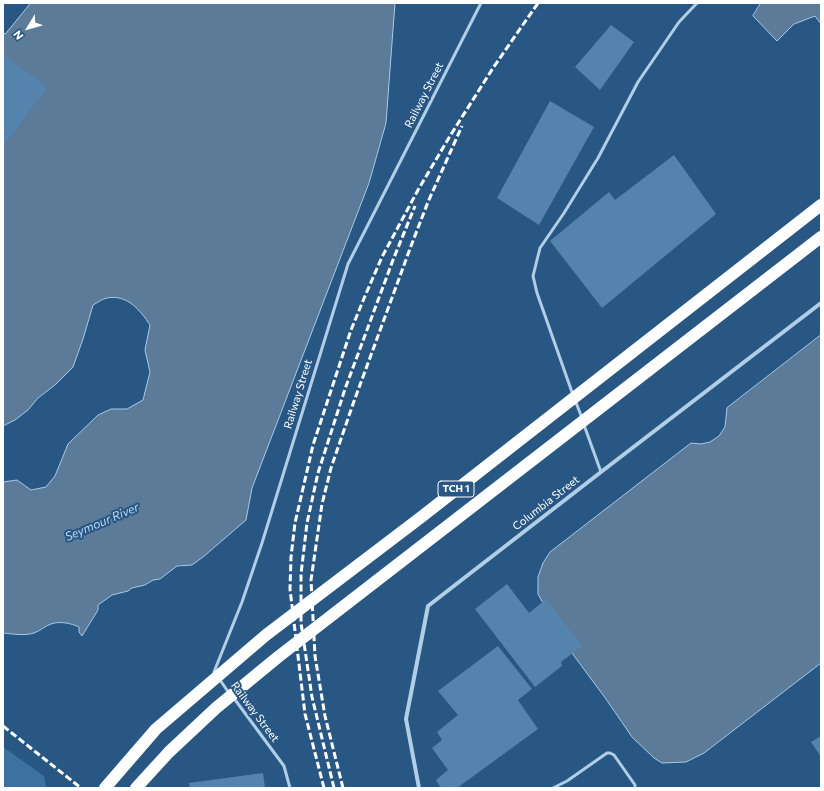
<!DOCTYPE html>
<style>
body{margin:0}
#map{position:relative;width:824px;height:791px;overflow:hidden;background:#285784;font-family:Commissioner,sans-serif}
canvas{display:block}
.frame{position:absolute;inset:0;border:4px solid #fff;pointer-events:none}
.north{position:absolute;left:8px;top:8px;width:40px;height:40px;-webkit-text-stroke:3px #285784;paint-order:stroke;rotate:233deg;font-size:11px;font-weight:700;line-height:16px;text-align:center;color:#fff}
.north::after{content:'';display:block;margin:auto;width:14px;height:18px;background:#fff;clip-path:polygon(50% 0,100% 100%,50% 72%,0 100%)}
</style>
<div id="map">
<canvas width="824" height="791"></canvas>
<div class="frame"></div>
<div class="north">N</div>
</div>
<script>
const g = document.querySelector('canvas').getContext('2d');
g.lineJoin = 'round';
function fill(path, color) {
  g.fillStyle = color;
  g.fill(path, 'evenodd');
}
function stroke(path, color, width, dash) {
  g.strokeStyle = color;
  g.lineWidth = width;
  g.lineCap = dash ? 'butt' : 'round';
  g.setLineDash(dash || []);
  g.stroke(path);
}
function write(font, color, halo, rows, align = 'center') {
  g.font = font + ' Commissioner,sans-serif';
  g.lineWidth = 4;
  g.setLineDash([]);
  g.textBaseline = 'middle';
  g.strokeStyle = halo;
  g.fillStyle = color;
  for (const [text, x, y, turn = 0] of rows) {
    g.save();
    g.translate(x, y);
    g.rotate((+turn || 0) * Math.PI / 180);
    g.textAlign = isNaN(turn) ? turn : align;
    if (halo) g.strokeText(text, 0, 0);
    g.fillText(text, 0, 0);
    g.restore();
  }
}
fill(new Path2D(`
 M3 747 44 776 46 788H3Z`), '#3c71a0');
const water = new Path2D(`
 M31 3H395L386 123 369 183 252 488 246 520 203 557 192 565 177 566 160 579 153 580 145 585 132 588 128 591 112 595 98 605V610L82 636 79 632V627C71 623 59 621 51 624 45 626 40 631 34 633 25 636 13 634 3 633V482L17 480 31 490 46 487 55 476 68 444 98 415 111 409H127L143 400 150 372 145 350 150 325C140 310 127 294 107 298 102 299 97 303 93 305L83 339 73 367 55 385 38 398 28 410 15 420 3 426V32L5 34Z
 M761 3H821V24L815 16 794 24 777 41 753 16Z
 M821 335V663L704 753 686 762 662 763 654 758 632 737 606 699 566 645 538 594V577L543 563 550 552 691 443 701 444 710 442 719 436 725 427 727 408Z`);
fill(water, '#5b7b99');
stroke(water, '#a6cae7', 1);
fill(new Path2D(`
 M611 25 634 42 600 90 575 67Z
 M3 54 47 88 3 146Z
 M550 101 594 127 539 225 497 198Z
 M674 155 716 214 602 308 550 241 609 192 615 200Z
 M507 584 529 613 546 599 582 646 561 662 562 666 535 687 475 609Z
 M498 646 532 689 518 700 538 729 457 788H441L436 780 448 770 432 748 442 740 437 732 458 715 438 691Z
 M821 736V757L811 742Z
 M263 773 265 788H190L189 783Z`), '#5483ad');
stroke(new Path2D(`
 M573 395 537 293 533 276 540 248 564 213 598 158 638 82 679 22 697 3
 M575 400 582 418
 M584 425 601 472
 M215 674 214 672 242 602 262 543 348 264 481 3
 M220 680 229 693
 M233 697 284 766 290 788
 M553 788 567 781 607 753H610L614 755 635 785V788`), '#b1cee7', 3);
stroke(new Path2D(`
 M419 788 406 719 428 606 601 472 821 303`), '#b1cee7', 4);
stroke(new Path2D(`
 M105 788 156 729 266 635 420 518 821 205
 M136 788 169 752 216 708 278 657 821 237`), '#fff', 12);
stroke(new Path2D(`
 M3 726 81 788
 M324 788 305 714 290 589 291 557 295 523 313 445 351 330 365 296 382 257 418 190 450 136 493 68 538 3
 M334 788 312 697 301 623V574L307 523 318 473 345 389 393 260 415 206
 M343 788 325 716 315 656 311 580 322 504 331 468 353 404 411 246 428 202 462 126`), '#fff', 3, [7, 3]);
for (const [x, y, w] of [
 [456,489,36]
]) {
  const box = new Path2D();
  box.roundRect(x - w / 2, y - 8, w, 16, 3);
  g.fillStyle = '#285784';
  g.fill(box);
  stroke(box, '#fff', 1);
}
write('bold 10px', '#fff', null, [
 ["TCH 1",456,489]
]);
write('11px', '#fff', '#285784', [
 ["Railway Street",424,95,-63],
 ["Railway Street",298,394,-73],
 ["Columbia Street",546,503,-38],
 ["Railway Street",255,712,53]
]);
write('italic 12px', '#bdd8ee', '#285784', [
 ["Seymour River",102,522,-23]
]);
</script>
